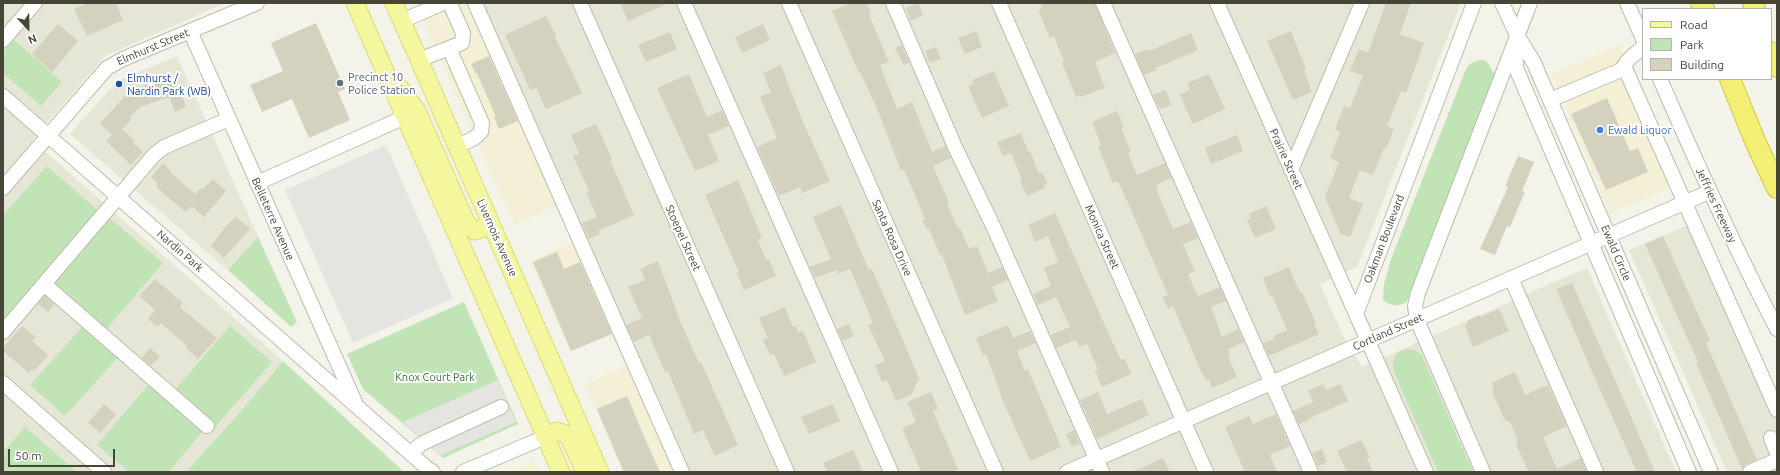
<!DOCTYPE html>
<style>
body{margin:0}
#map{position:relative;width:1780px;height:475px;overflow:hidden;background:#f3f3e9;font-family:Ubuntu,sans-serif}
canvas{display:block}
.frame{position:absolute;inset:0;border:4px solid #464538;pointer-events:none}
.legend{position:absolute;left:1642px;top:8px;width:130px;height:72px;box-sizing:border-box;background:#fff;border:1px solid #b5b5af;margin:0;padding:5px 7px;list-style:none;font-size:12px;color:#464538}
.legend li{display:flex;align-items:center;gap:8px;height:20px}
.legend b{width:20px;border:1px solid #b5b5af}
.north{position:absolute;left:8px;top:8px;width:40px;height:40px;-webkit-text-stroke:3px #fff;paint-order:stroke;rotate:158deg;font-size:11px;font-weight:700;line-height:16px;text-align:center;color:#464538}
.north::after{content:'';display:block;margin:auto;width:14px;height:18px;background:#464538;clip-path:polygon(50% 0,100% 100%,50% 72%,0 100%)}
.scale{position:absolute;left:8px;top:449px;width:107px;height:18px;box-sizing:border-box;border:2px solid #464538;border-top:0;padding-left:5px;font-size:12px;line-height:14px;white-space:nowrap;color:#464538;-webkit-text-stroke:3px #fff;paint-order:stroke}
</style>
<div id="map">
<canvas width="1780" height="475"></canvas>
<div class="frame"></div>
<ul class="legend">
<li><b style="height:5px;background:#f5f79e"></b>Road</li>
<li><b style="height:11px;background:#c0e4b5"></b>Park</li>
<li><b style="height:11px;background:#d4d2bf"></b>Building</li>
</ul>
<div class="north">N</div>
<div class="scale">50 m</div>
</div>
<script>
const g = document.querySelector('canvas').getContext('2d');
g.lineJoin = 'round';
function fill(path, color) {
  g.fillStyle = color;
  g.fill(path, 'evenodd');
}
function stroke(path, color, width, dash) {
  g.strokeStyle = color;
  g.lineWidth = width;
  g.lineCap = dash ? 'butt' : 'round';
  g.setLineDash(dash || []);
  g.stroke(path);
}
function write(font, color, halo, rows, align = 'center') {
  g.font = font + ' Ubuntu,sans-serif';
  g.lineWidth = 4;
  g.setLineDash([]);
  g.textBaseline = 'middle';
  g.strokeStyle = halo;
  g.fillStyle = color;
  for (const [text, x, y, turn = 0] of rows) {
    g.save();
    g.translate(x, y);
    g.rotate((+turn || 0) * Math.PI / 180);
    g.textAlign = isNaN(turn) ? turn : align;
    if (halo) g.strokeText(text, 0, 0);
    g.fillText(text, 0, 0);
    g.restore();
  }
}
fill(new Path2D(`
 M3 3H225L105 56 32 140 283 361 247 404 186 472H3Z
 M483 3H1461L1357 267 1320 284 1342 334 1362 367 1516 299 1592 472H690Z
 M177 56 258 237 228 270 70 134 117 81Z
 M1690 224 1777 420V472H1727L1629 250Z
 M1587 268 1676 472H1603L1524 295Z`), '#e6e6d7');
fill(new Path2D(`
 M415 3H469L556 206 514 224Z
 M1624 43 1619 61 1672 187 1610 213 1552 75Z
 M573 242 613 331 570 350 530 261Z
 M628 365 675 472H623L585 384Z
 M534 461 539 472H508Z`), '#f3f0d6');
fill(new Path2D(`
 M3 125 15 135 3 149Z`), '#e6e4dd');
fill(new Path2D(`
 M14 40 62 82 41 106 3 73V52Z
 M1484 60 1487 62 1496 77 1407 301C1401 307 1390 307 1383 300L1384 284 1391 259 1466 69C1470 62 1476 60 1484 60Z
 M47 166 103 215 3 327V215Z
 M107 216 163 263 105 331 50 284Z
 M258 237 297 322 291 327 228 270Z
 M464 302 518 424 443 458 363 389 347 354Z
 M84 325 119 356 65 416 30 385Z
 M230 326 272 362 215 427 174 391Z
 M1406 349C1413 349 1417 350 1422 356L1473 472H1438L1394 372C1391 360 1394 352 1406 349Z
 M283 361 404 472H186L247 404Z
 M149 384 204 430 168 472H129L97 445Z
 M25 427 75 470 73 472H3V452Z`), '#c0e4b5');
fill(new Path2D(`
 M386 145 453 298 353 343 285 190Z
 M498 380 516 422 439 456 403 422Z`), '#e5e4e0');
fill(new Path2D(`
 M88 3H116L123 20 87 36 74 9Z
 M620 3H669L628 21Z
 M851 3H867L871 14 869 15 889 62 880 65 897 109 912 102 932 152 945 146 951 158 933 166 949 203 947 204 958 229 960 228 969 249 977 246 988 273 1002 267 1008 280 992 287 998 301 965 315 942 255H940L929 229 927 230 922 220 925 219 904 169 901 171 879 113 860 72 859 73 832 11Z
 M918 3 923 15 911 21 906 8Z
 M1040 3H1095L1115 53 1095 62 1105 88 1081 97 1080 95 1076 97 1062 63 1064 62 1054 36 1050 38 1038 10 1042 8Z
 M1386 3H1411L1400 34 1424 43 1406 93 1401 91 1387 126 1394 129 1386 149 1384 148 1373 175 1360 170 1349 198 1363 204 1350 237 1340 233 1325 197 1339 162 1330 158 1340 132 1335 130 1344 106 1350 108 1363 76 1350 71 1359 49 1368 53Z
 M546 16 556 36 555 37 582 93 546 109 536 88 530 90 505 35Z
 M316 23 345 89 338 92 350 120 309 138 292 99 262 112 250 85 283 71 271 43Z
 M58 24 78 41 52 72 32 54Z
 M763 24 770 40 742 53 735 37Z
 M976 31 982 47 965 54 958 38Z
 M1291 31 1306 70 1304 71 1312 92 1293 100 1267 41Z
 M670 32 677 49 646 62 638 45Z
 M1191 33 1198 50 1156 68 1157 70 1144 75 1135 54 1148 49 1149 51Z
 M902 45 909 63 904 65 895 48Z
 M936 47 941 59 930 63 925 51Z
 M489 56 518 121 499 129 494 117H496L477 73 476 74 471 64Z
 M781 65 802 120 830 181 802 193 800 187 779 196 757 147 777 138 760 97 771 92 763 73Z
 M994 71 1009 106 982 118 968 86 974 84 972 80Z
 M689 74 707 117 722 110 729 126 708 135 719 161 695 171 657 88Z
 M1209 74 1225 109 1193 124 1180 95 1190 90 1187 83Z
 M169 75 175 90 179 89 186 107 175 112 169 97 140 107 129 118 131 120 122 129 135 141 133 143 143 152 131 165 106 141 112 135 100 123 129 92Z
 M1166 90 1171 105 1160 109 1153 95Z
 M1607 98 1630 151 1638 148 1648 172 1606 190 1571 114Z
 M1117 111 1124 127 1121 128 1131 152 1128 153 1137 175 1165 163 1172 178 1157 184 1158 188 1156 189 1173 229 1191 222 1198 238 1183 244 1195 271 1188 274 1198 296 1220 287 1226 301 1211 307 1222 337 1238 329 1244 342 1228 349 1230 356 1228 357 1237 377 1212 388 1209 379 1206 380 1200 369 1173 306 1168 309 1162 297 1168 295 1127 201 1118 181 1113 183 1098 146 1101 145 1092 122Z
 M596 124 612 159 610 160 634 215 598 231 600 234 589 239 582 223 597 217 586 192 589 191 573 156 579 154 571 135Z
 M1021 133 1028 152 1030 151 1039 174 1042 172 1047 183 1044 185 1045 188 1027 196 1020 181 1022 180 1011 153 1003 156 997 142Z
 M1237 135 1243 151 1211 164 1205 148Z
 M1518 156 1534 162 1522 191 1525 192 1510 227 1507 226 1495 255 1480 249 1508 187 1505 186Z
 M163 163 171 171 170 172 195 194 201 188 203 189 213 179 226 191 204 217 192 206 186 212 165 195 156 186 158 184 151 177Z
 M738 180 762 238 758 240 766 260 769 259 776 276 744 290 737 273 739 272 705 195Z
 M841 205 869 270 872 269 919 378 911 395 896 401 887 380 882 382 875 365 885 361 868 325 872 323 871 318 850 269 838 274 837 270 815 278 810 267 831 259 813 217Z
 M1266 206 1276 229 1255 238 1247 220 1251 218 1249 214Z
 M1055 213 1111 339 1121 360 1124 358 1131 374 1102 387 1095 371 1098 370 1087 344 1079 347 1076 340 1056 348 1051 335 1070 327 1056 297 1038 305 1033 294 1051 286 1044 268 1058 262 1048 236 1035 242 1028 225Z
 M236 217 250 229 224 258 211 246 226 226Z
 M1663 236 1710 341 1706 343 1757 460 1746 464 1742 469 1696 363 1698 362 1645 244Z
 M557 252 564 269 580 262 612 334 571 351 533 262Z
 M658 261 680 321 699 363 701 362 738 445 715 456 703 430 694 434 668 371 665 372 649 335 634 342 626 325 642 318 628 287 645 280 640 269Z
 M1289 267 1300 293 1302 292 1316 323H1314L1319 334 1269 356 1263 343 1275 339 1273 336 1287 330 1272 295 1270 296 1263 278Z
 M155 279 183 303 180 307 217 338 198 359 186 348 187 346 161 323 158 327 148 319 155 310 139 296Z
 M1572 283 1622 396 1655 472H1637L1601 392 1556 289Z
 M45 296 54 304 48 312 38 304Z
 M785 307 793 327 796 326 798 333 803 331 816 362 784 376 774 354 770 355 763 340 768 338 759 318Z
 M1499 309 1509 331 1473 347 1465 326 1469 320 1479 315 1480 317Z
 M849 324 854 336 843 341 837 329Z
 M1008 325 1013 338 1030 331 1036 343 1017 351 1025 371 1028 369 1061 447 1030 461 1003 401 986 354 983 355 976 338Z
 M22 326 36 337 32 341 48 355 34 371 32 369 29 373 3 351V348Z
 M150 348 160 357 151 366 142 358Z
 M1515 372 1525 395 1548 385 1567 426 1543 437 1557 469 1581 458 1587 472H1529L1516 445 1518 444 1517 439 1510 422 1505 420 1492 392 1493 391 1492 388 1494 387 1492 383Z
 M1323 384 1326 390 1340 384 1348 401 1310 418 1311 419 1299 424 1293 411 1313 402 1308 391Z
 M931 392 938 409 933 411 958 469 952 472H921L902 428 916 422 907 402Z
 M1098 392 1107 414 1142 399 1149 415 1097 439 1080 400Z
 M627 396 643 434 660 472H624L613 447 597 409Z
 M104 404 116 415 100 433 88 423Z
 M833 404 840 421 809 434 801 417Z
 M1276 414 1290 446 1270 455 1277 472H1245L1225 427 1249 416 1253 424Z
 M1074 430 1080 444 1072 447 1066 434Z
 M1361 440 1370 457 1367 459 1373 472H1347L1337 451Z
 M1322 449 1327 462 1318 466 1312 453Z
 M853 450 863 472H827L823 463Z
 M1163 458 1170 472H1132Z`), '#d4d2bf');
const minor = new Path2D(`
 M475 3 682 472
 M580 3 787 472
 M684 3 891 472
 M789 3 996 472
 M893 3 955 147 994 228 1102 472
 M999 3 1206 472
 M1103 3 1311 472
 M1217 3 1356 314
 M1502 3 1517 35 1534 63 1711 472
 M1627 3 1643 39
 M402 21 443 3
 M190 31 355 402
 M3 40 35 3
 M449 48 482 123 481 132 473 139 457 146
 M1516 48V68L1689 472
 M419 60 462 43 463 33 451 6 447 3
 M1624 66 1777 410
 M1660 79C1697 164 1734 247 1777 329
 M3 96 427 468 433 472
 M1550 100 1621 70 1629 59 1643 47
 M1291 170 1362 3
 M257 183 414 113
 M3 188 107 68 123 59 257 3
 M1511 278 1596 472
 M44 284 207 426
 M3 332 154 155 164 147 229 119
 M3 383 104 472
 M1771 438 1777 453
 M410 453 423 443 501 407
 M463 472 545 437
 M1067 472 1709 192
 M1426 472 1356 314 1474 3
 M1483 472 1417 320 1415 306 1418 293 1530 3
 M1750 472 1777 460`);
const major = new Path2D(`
 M355 3 561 472
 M394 3 600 472
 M400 88 417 111 466 222 472 229 475 231 491 225
 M545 437 557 431 568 435 585 472`);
const highway = new Path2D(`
 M1701 3 1704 9
 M1753 3 1755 9
 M1771 52 1777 67
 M1730 79 1755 141 1777 188`);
stroke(minor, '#bebdac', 16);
stroke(major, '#dadb6f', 19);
stroke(highway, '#d2c844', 22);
stroke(minor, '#fff', 14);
stroke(major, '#f5f79e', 17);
stroke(highway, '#f3ef74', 20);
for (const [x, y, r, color] of [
 [340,83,4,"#5c6f8a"],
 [119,84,4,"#1a4fb4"],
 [1600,130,4,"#3f7fe0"]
]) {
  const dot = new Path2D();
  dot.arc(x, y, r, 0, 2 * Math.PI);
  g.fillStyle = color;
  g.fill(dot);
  stroke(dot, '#fff', 1.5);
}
write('11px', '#464538', '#fff', [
 ["Elmhurst Street",153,47,-23],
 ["Prairie Street",1286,159,66],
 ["Jeffries Freeway",1716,205,65],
 ["Belleterre Avenue",273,219,66],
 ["Monica Street",1102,237,66],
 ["Livernois Avenue",497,238,66],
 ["Stoepel Street",683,238,66],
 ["Santa Rosa Drive",892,238,66],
 ["Oakman Boulevard",1384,239,-69],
 ["Nardin Park",180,251,41],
 ["Ewald Circle",1616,253,67],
 ["Cortland Street",1388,332,-24]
]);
write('11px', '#4e5e75', '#fff', [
 ["Precinct 10",348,77],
 ["Police Station",348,90]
], 'left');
write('11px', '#164399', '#fff', [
 ["Elmhurst /",127,78],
 ["Nardin Park (WB)",127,91]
], 'left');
write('11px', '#366cbe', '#fff', [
 ["Ewald Liquor",1608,130]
], 'left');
write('11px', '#34742f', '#fff', [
 ["Knox Court Park",435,377]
]);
</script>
